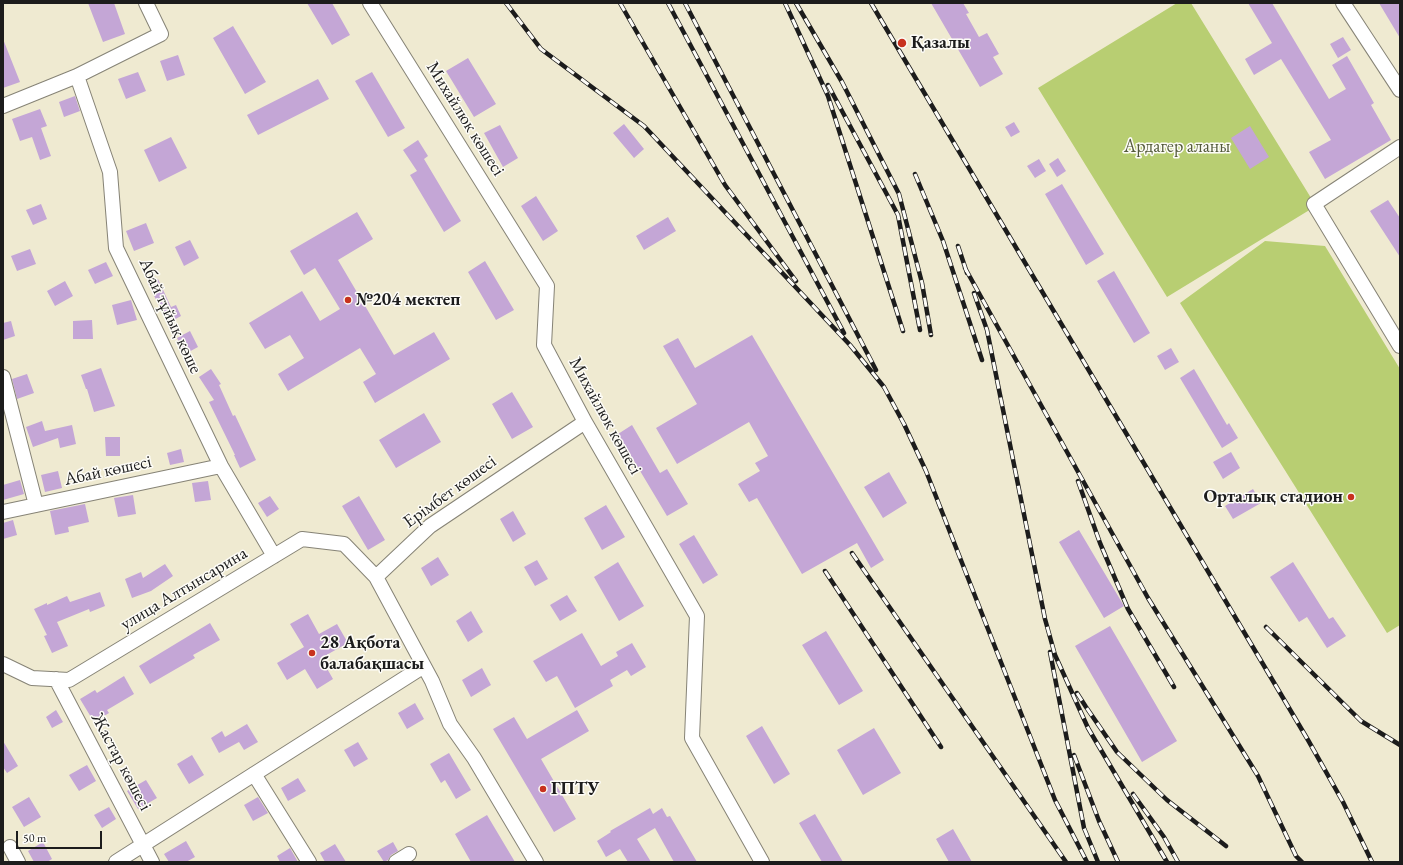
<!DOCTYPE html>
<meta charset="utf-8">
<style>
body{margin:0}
#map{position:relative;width:1403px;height:865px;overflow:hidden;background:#efead1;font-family:"EB Garamond",serif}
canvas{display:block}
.frame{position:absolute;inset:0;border:4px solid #1c1c1c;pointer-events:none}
.scale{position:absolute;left:16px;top:831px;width:86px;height:18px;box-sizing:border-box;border:2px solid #1c1c1c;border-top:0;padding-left:5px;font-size:12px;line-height:14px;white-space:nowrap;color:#1c1c1c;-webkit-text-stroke:3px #fdfcf7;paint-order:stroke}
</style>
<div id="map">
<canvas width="1403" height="865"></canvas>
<div class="frame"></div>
<div class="scale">50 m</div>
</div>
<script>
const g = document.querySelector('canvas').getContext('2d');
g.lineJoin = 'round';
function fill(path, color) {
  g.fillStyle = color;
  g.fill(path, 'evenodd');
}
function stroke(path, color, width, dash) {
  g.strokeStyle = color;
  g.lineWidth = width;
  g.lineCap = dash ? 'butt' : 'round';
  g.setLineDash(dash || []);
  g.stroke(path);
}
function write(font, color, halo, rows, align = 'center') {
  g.font = font + ' "EB Garamond",serif';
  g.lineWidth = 3;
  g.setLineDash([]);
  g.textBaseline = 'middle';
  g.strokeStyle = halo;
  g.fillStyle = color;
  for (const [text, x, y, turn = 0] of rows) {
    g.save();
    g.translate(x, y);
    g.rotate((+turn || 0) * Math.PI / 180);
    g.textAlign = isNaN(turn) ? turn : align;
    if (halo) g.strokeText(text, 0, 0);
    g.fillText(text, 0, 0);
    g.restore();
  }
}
fill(new Path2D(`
 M1177 3H1191L1316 206 1167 297 1038 88Z
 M1265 241 1325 246 1400 369V625L1387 633 1180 303Z`), '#b8ce72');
fill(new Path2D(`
 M88 3H114L125 34 103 42Z
 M307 3H332L350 35 332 45Z
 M931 3H963L969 13 966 14 979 37 987 33 999 54 993 57 1003 74 980 87Z
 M1248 3H1272L1329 99 1346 89 1332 65 1347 56 1374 103 1371 105 1391 140 1325 179 1309 152 1331 140 1281 59 1254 75 1245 59 1272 43Z
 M1379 3H1400V38Z
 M233 26 266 82 245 94 213 38Z
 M1343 37 1351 50 1338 58 1330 44Z
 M3 39 20 82 3 88Z
 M178 55 185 75 167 81 160 61Z
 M468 58 496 104 474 117 446 71Z
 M138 72 146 91 126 99 118 79Z
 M372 72 405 128 388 137 355 81Z
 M318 79 329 99 258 135 247 115Z
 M75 96 80 111 64 117 59 102Z
 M40 109 47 126 41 128 51 156 40 160 32 137 20 141 12 119Z
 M1014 122 1020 132 1011 137 1005 127Z
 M624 124 644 149 634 158 613 133Z
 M500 125 518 158 503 167 484 133Z
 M1250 126 1269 157 1250 169 1231 138Z
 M171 137 187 168 159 182 144 150Z
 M418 140 428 156 424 159 461 221 444 232 410 175 417 171 403 150Z
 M1058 158 1066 171 1057 177 1049 164Z
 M1039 159 1046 171 1035 178 1027 166Z
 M1062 184 1104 254 1086 265 1045 194Z
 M536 196 558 231 543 241 521 206Z
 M1388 200 1400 218V257L1370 211Z
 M41 204 47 219 33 225 26 210Z
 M357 212 373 239 338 260 394 355 434 332 450 359 375 403 363 382 376 374 360 348 288 391 278 374 304 358 290 335 265 349 249 323 302 291 320 321 340 309 315 268 304 275 290 251Z
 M668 217 676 231 644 250 636 236Z
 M146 223 154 243 134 251 126 231Z
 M190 240 199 258 184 266 175 247Z
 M30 249 36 264 17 271 11 256Z
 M485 261 514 310 496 320 468 272Z
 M106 262 113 276 95 284 88 270Z
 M1114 271 1150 333 1134 343 1097 281Z
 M158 279 171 307 176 305 181 316 168 323 148 284Z
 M65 281 73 296 55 306 47 291Z
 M131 300 137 320 117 325 112 305Z
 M92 320 93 339H73V321Z
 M11 321 15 336 3 340V323Z
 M190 331 198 347 185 354 177 338Z
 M752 335 884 560 871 568 857 543 802 574 757 498 749 502 738 484 760 471 755 463 768 456 749 422 677 464 656 428 697 404 663 346 678 338 695 368Z
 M1171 348 1179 362 1165 370 1157 356Z
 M101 368 115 406 94 412 87 389H86L81 375Z
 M211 369 221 384 219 385 233 416 235 415 256 460 240 468 234 455H235L209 402 214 400 199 377Z
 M1194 369 1227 425 1229 423 1238 438 1222 448 1180 378Z
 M27 374 34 393 17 399 12 379Z
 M512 392 533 427 512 439 492 404Z
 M424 413 441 442 396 468 379 440Z
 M42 421 45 431 72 425 76 444 60 448 58 438 33 447 26 427Z
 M632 425 660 473 667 469 688 504 667 516 618 434Z
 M105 437H120V456H106Z
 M181 449 184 462 170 465 167 453Z
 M1231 452 1240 468 1223 479 1213 462Z
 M58 471 62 488 45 492 41 475Z
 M889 472 907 503 883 518 864 487Z
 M20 480 24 494 3 500V485Z
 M208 481 211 500 195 502 192 483Z
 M1253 489 1261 503 1233 519 1225 506Z
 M133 495 136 514 118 517 114 498Z
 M270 496 279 509 267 517 258 503Z
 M359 496 385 540 368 550 342 506Z
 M85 504 89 522 68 527 69 532 55 535 50 511Z
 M606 505 625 537 602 550 584 518Z
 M513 511 526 534 513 542 500 519Z
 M13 520 17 535 3 539V523Z
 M1079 530 1124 606 1104 618 1059 542Z
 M694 535 718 575 703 584 679 544Z
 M438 557 449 575 431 586 421 568Z
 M537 560 548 579 535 586 524 567Z
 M618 562 644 606 619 621 594 577Z
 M1293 562 1329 619 1333 617 1346 636 1327 648 1307 617 1299 622 1270 577Z
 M165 564 173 576 151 591 132 598 125 579 141 572 143 578Z
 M100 592 105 606 90 612 89 609 57 622 68 646 52 653 44 636 47 635 34 609 47 603V605L67 596 70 602Z
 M567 595 577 611 560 621 550 605Z
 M471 611 483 632 468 642 456 621Z
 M308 614 319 634 337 624 348 643 321 658 333 679 317 689 305 669 287 680 277 663 304 647 290 624Z
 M210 623 220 640 193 655 195 658 150 684 139 666Z
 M1110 626 1177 741 1142 762 1075 646Z
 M826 631 863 691 839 705 802 645Z
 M582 633 601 666 618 656 616 652 632 643 646 667 631 676 627 670 610 680 613 686 575 708 557 676 546 682 533 661Z
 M482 668 491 685 471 697 462 680Z
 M124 676 134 694 107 710 109 713 94 722 80 699 95 690 97 693Z
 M415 703 424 719 407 729 398 713Z
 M56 710 63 722 52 728 46 717Z
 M577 710 589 731 541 759 576 819 554 832 493 729 514 717 527 739Z
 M247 724 258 742 244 750 239 742 219 753 211 738 222 731 225 737Z
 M762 726 790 774 774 784 746 736Z
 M874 728 901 773 863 795 837 750Z
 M3 741 18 766 7 773 3 767Z
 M358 742 368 759 354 767 344 750Z
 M449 753 471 790 456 799 445 780 441 783 430 764Z
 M192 755 204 775 189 784 177 764Z
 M87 765 96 781 79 791 69 775Z
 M298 778 306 791 288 801 281 788Z
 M146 780 157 798 138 809 127 791Z
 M29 797 41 817 24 827 12 807Z
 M258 797 268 813 253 821 244 805Z
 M109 807 116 819 102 828 94 815Z
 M650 808 653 814 662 808 667 817 670 816 697 862H674L655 828 637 839 651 862H628L620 849 606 857 597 841 611 832 610 831Z
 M815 814 843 862H822L799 823Z
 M487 815 515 862H471L455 834Z
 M953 829 972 862H949L936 839Z
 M186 841 195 857 186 862H169L164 854Z
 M43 842 52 859 47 862H34L28 851Z
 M393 842 398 851 391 855 388 860 384 862 377 851Z
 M335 844 346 862H325L320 853Z
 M290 848 298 862H280L277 856Z`), '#c4a6d6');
const minor = new Path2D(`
 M370 3 547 286 544 345 585 422 697 616 692 738 762 862
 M1343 3 1400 90
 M77 76 110 172 116 248 221 466 274 556
 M3 106 77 76 161 34 146 3
 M1400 147 1314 204 1400 346
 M3 377 36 505
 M3 512 221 466
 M3 664 32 678 69 680 302 539 344 544 376 577
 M56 679 152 862
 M254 774 309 862
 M10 847 18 862
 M116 862 424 666
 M396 862 409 854
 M536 862 474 758 450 724 432 681 376 577 430 526 585 422`);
stroke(minor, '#868376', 16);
stroke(minor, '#fff', 14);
const rail = new Path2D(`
 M506 3 541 49 644 126 850 345 884 387 904 424 926 471 1055 800 1087 862
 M620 3 725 185 796 281
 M668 3 844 333
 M685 3 876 370
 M785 3 828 96 903 331
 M796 3 842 82 899 194 922 283 931 335
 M871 3 1308 740 1343 802 1372 862
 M828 85 898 215 920 330
 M915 174 943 241 982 360
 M958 246 967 273
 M965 268 1148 598 1258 776 1296 856 1302 862
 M974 293 987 330 1045 619 1055 655 1088 728 1167 862
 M1078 481 1100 543 1128 609 1174 687
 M852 553 1066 862
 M825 571 941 747
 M1266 627 1361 721 1400 745
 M1050 652 1084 828 1098 862
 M1077 693 1086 707 1117 752 1167 800 1226 846
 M1074 755 1099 821 1118 862
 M1133 794 1164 837 1178 862`);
stroke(rail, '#1c1c1c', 4.5);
stroke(rail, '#fdfcf7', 3, [9]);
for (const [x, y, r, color] of [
 [902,43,5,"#c8321e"],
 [348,300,4,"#c8321e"],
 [1351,497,4,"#c8321e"],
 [312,653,4,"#c8321e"],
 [543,789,4,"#c8321e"]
]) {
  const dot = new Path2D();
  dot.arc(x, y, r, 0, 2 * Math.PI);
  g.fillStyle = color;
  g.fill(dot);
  stroke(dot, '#fdfcf7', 1.5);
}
write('bold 18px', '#1c1c1c', '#fdfcf7', [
 ["Қазалы",911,43],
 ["№204 мектеп",356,300],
 ["Орталық стадион",1343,497,"right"],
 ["28 Ақбота",320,643],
 ["балабақшасы",320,664],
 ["ГПТУ",551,789]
], 'left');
write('18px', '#1c1c1c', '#fdfcf7', [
 ["Михайлюк көшесі",465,119,58],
 ["Абай тұйық көше",170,316,65],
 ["Михайлюк көшесі",605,416,61],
 ["Абай көшесі",108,471,-12],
 ["Ерімбет көшесі",450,492,-36],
 ["улица Алтынсарина",184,589,-31],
 ["Жастар көшесі",121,762,62]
]);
write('18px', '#535a3a', '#fdfcf7', [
 ["Ардагер аланы",1177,147]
]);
</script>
